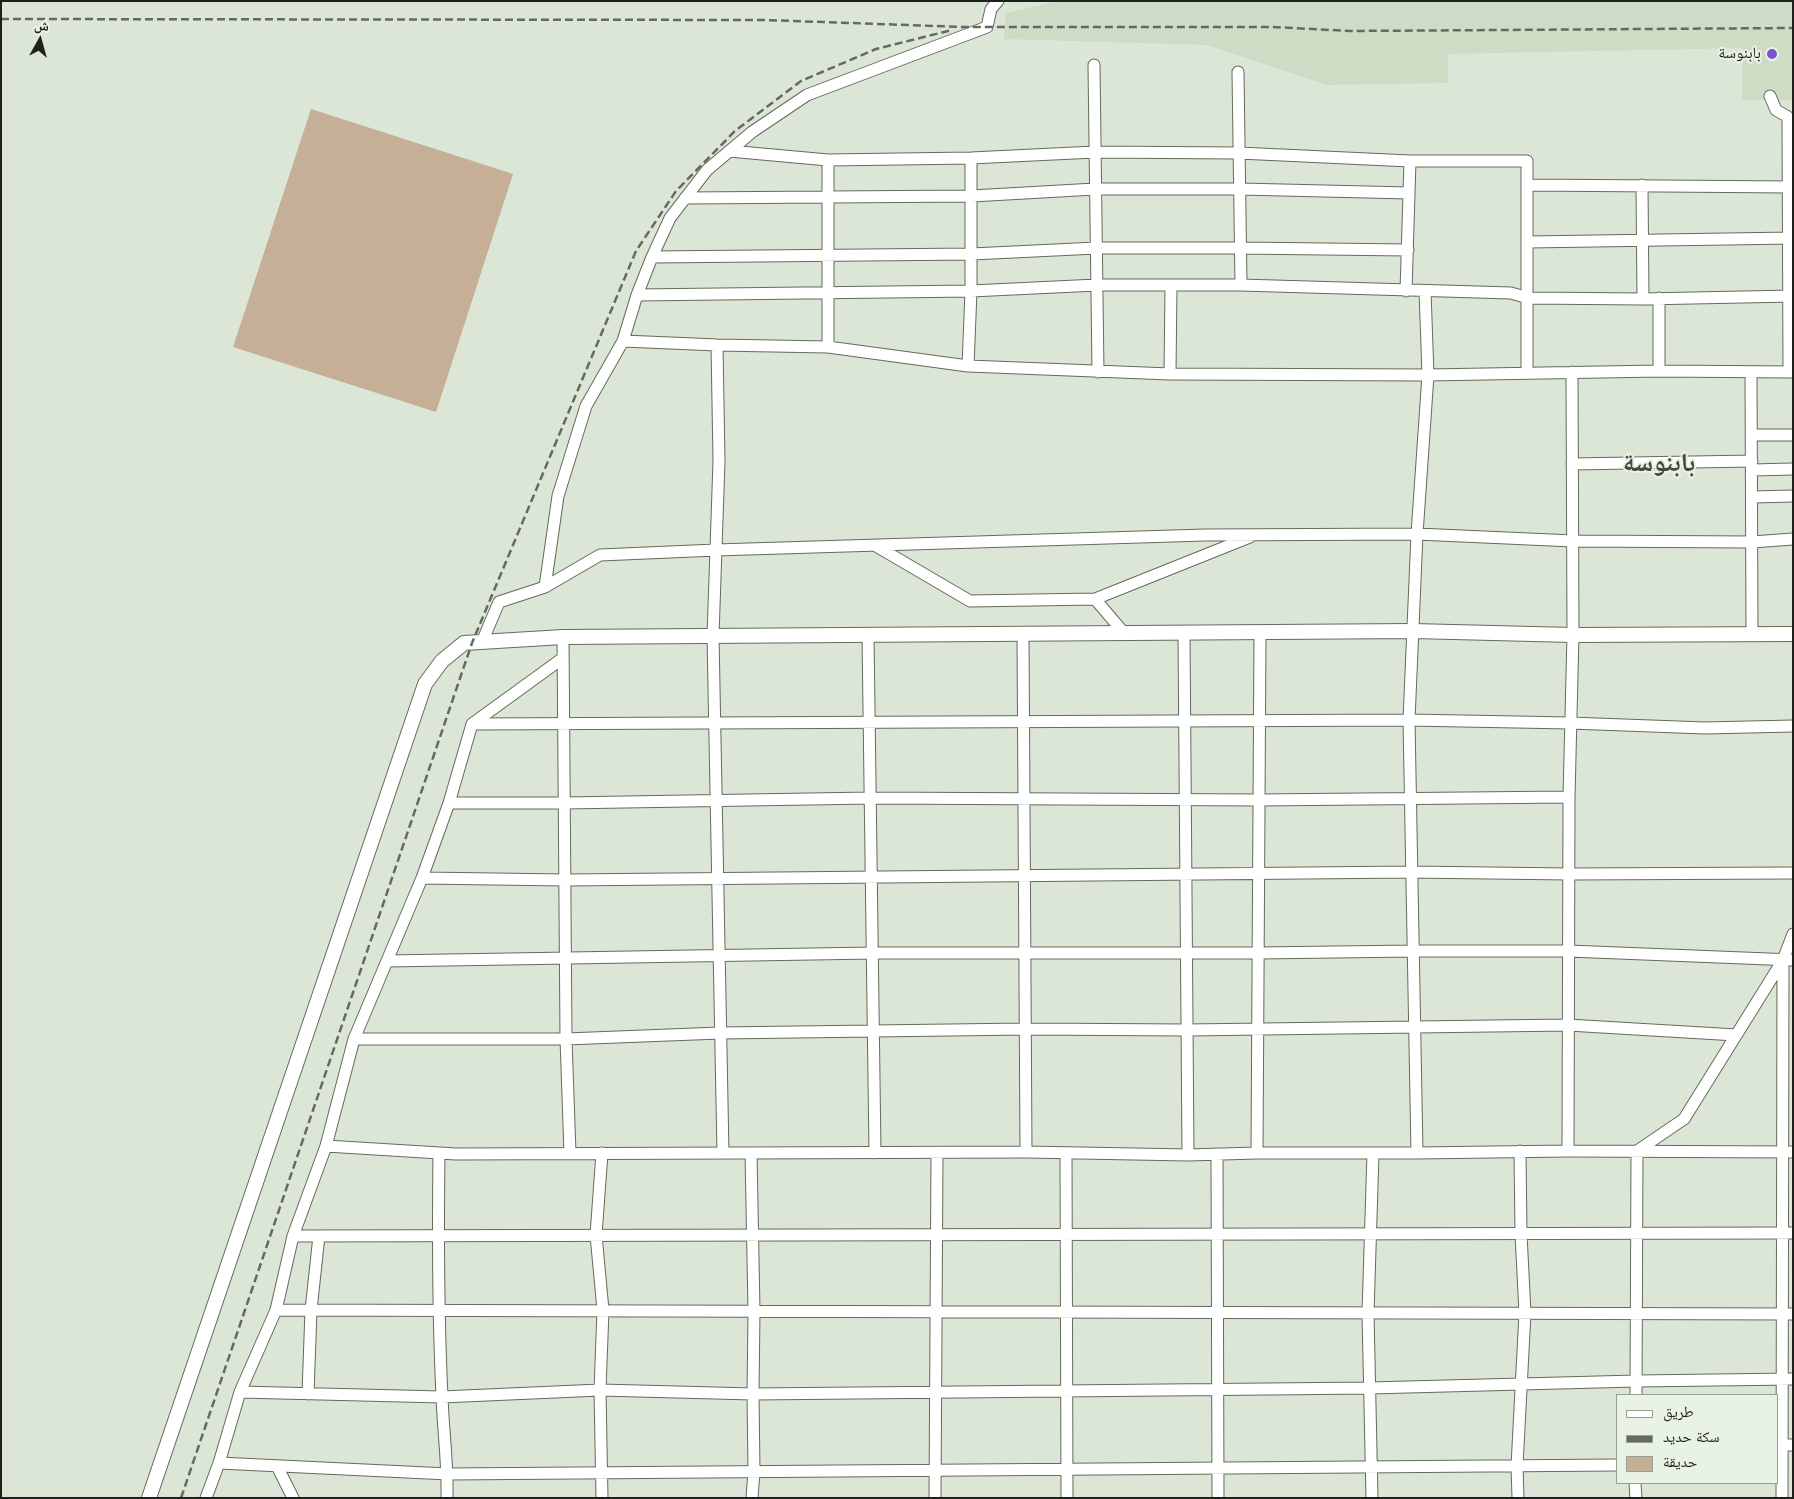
<!DOCTYPE html>
<meta charset="utf-8">
<style>
body{margin:0}
#map{position:relative;width:1794px;height:1499px;overflow:hidden;background:#dce6d7;font-family:Helvetica,"Noto Naskh Arabic",sans-serif}
canvas{display:block}
.frame{position:absolute;inset:0;border:2px solid #1d201b;pointer-events:none}
.legend{position:absolute;left:1616px;top:1394px;width:162px;height:90px;box-sizing:border-box;background:#e9f3e4;border:1px solid #979f94;margin:0;padding:6px 9px;list-style:none;font-size:15px;color:#1d201b}
.legend li{display:flex;align-items:center;gap:10px;height:25px}
.legend b{width:25px;border:1px solid #979f94}
.north{position:absolute;left:15px;top:15px;width:50px;height:50px;-webkit-text-stroke:4px #e9f3e4;paint-order:stroke;rotate:7deg;font-size:14px;font-weight:700;line-height:20px;text-align:center;color:#1d201b}
.north::after{content:'';display:block;margin:auto;width:18px;height:22px;background:#1d201b;clip-path:polygon(50% 0,100% 100%,50% 72%,0 100%)}
</style>
<div id="map">
<canvas width="1794" height="1499"></canvas>
<div class="frame"></div>
<ul class="legend">
<li><b style="height:6px;background:#fff"></b>طريق</li>
<li><b style="height:6px;background:#656a61"></b>سكة حديد</li>
<li><b style="height:14px;background:#c5af97"></b>حديقة</li>
</ul>
<div class="north">ش</div>
</div>
<script>
const g = document.querySelector('canvas').getContext('2d');
g.lineJoin = 'round';
function fill(path, color) {
  g.fillStyle = color;
  g.fill(path, 'evenodd');
}
function stroke(path, color, width, dash) {
  g.strokeStyle = color;
  g.lineWidth = width;
  g.lineCap = dash ? 'butt' : 'round';
  g.setLineDash(dash || []);
  g.stroke(path);
}
function write(font, color, halo, rows, align = 'center') {
  g.font = font + ' Helvetica,"Noto Naskh Arabic",sans-serif';
  g.lineWidth = 4;
  g.setLineDash([]);
  g.textBaseline = 'middle';
  g.strokeStyle = halo;
  g.fillStyle = color;
  for (const [text, x, y, turn = 0] of rows) {
    g.save();
    g.translate(x, y);
    g.rotate((+turn || 0) * Math.PI / 180);
    g.textAlign = isNaN(turn) ? turn : align;
    if (halo) g.strokeText(text, 0, 0);
    g.fillText(text, 0, 0);
    g.restore();
  }
}
fill(new Path2D(`
 M1058 1H1793V100H1742L1743 48 1448 54V83L1327 85 1207 45 1004 39 1006 13Z`), '#cedcc6');
fill(new Path2D(`
 M311 109 513 174 436 412 233 347Z`), '#c5af97');
const minor = new Path2D(`
 M1094 65 1098 372
 M1238 72 1241 285
 M1770 96 1776 110 1788 117 1789 372
 M729 151 828 160 971 158 1095 152 1239 153 1410 161H1527V372
 M828 160V347
 M1527 185 1793 187
 M1642 185 1643 299
 M685 198 972 196 1095 189H1240L1409 193
 M1528 242 1793 238
 M652 257 972 254 1096 248H1241L1408 250
 M1406 291 1410 161
 M637 295 971 291 1097 285H1241L1511 293 1528 298 1643 299 1793 296
 M1659 298V371
 M623 341 717 345 828 347 968 366 1170 374 1428 375 1659 371 1793 372
 M717 345 719 461 713 636 723 1153
 M968 366 971 291V158
 M1751 373 1752 634
 M1170 374 1171 285
 M1752 435H1793
 M1572 464 1752 461
 M1752 470 1793 469
 M1752 497 1793 496
 M876 546 970 601 1095 599 1250 537
 M545 587 558 496 586 406 623 341 637 295 652 257 670 218 707 170 752 132 807 95 987 27 991 9 998 1
 M1095 599 1124 633
 M1184 632 1188 1155
 M1023 634 1026 1152
 M868 635 875 1153
 M563 637 566 1039 570 1153
 M482 642 499 602 545 587 600 555 716 550 1205 535 1417 534 1573 541 1752 542 1793 539
 M472 724 1409 720 1570 723 1705 728 1793 726
 M449 803H564L871 798 1259 800 1569 797
 M422 878 565 880 1411 872 1569 874 1793 873
 M387 961 873 953H1258L1413 951H1569L1793 960
 M354 1039H566L720 1033 1026 1029 1187 1030 1568 1025 1736 1035
 M326 1146 456 1154 1026 1152 1188 1155 1257 1153H1417L1568 1151 1793 1152
 M1568 1151 1569 797 1573 635 1572 372
 M439 1153C438 1234 438 1315 442 1396 443 1430 448 1463 447 1498
 M751 1153 754 1311 753 1394 754 1472 752 1498
 M1066 1153 1067 1498
 M1257 1153 1260 632
 M1417 1153 1409 720 1417 534 1428 375 1425 291
 M1217 1154 1218 1498
 M293 1236 1793 1233
 M276 1310 1793 1314
 M240 1392 442 1397 600 1390 753 1394 1370 1388 1636 1381 1793 1379
 M308 1394 311 1310 319 1236
 M1636 1395 1637 1151 1684 1119 1783 960
 M1778 1445H1793
 M219 1463 448 1474 1618 1465
 M277 1466 293 1498
 M1635 1483 1636 1498
 M206 1498 219 1463 240 1392 276 1310 293 1236 326 1146 354 1039 422 878 449 803 472 724 563 658
 M602 1498 600 1390 603 1310 596 1235 602 1153
 M935 1498 937 1153
 M1372 1498 1368 1313 1373 1153
 M1518 1498 1517 1466 1525 1313 1521 1234 1520 1151
 M1782 1498 1783 960 1793 934`);
const major = new Path2D(`
 M149 1498 425 684 442 661 464 643 563 637 1413 631 1573 635 1793 634`);
stroke(minor, '#626b5d', 13);
stroke(major, '#626b5d', 16);
stroke(minor, '#fff', 11);
stroke(major, '#fff', 14);
stroke(new Path2D(`
 M1 19 765 20 964 27H1273L1350 31 1793 28
 M181 1498 472 643 636 251 676 191 735 131 801 81 876 49 952 30`), '#656a61', 2.5, [8, 4]);
for (const [x, y, r, color] of [
 [1772,54,6,"#7a55cf"]
]) {
  const dot = new Path2D();
  dot.arc(x, y, r, 0, 2 * Math.PI);
  g.fillStyle = color;
  g.fill(dot);
  stroke(dot, '#e9f3e4', 2);
}
write('16px', '#1d201b', '#e9f3e4', [
 ["بابنوسة",1761,54]
], 'right');
write('bold 26px', '#444c40', '#e9f3e4', [
 ["بابنوسة",1659,464]
]);
</script>
